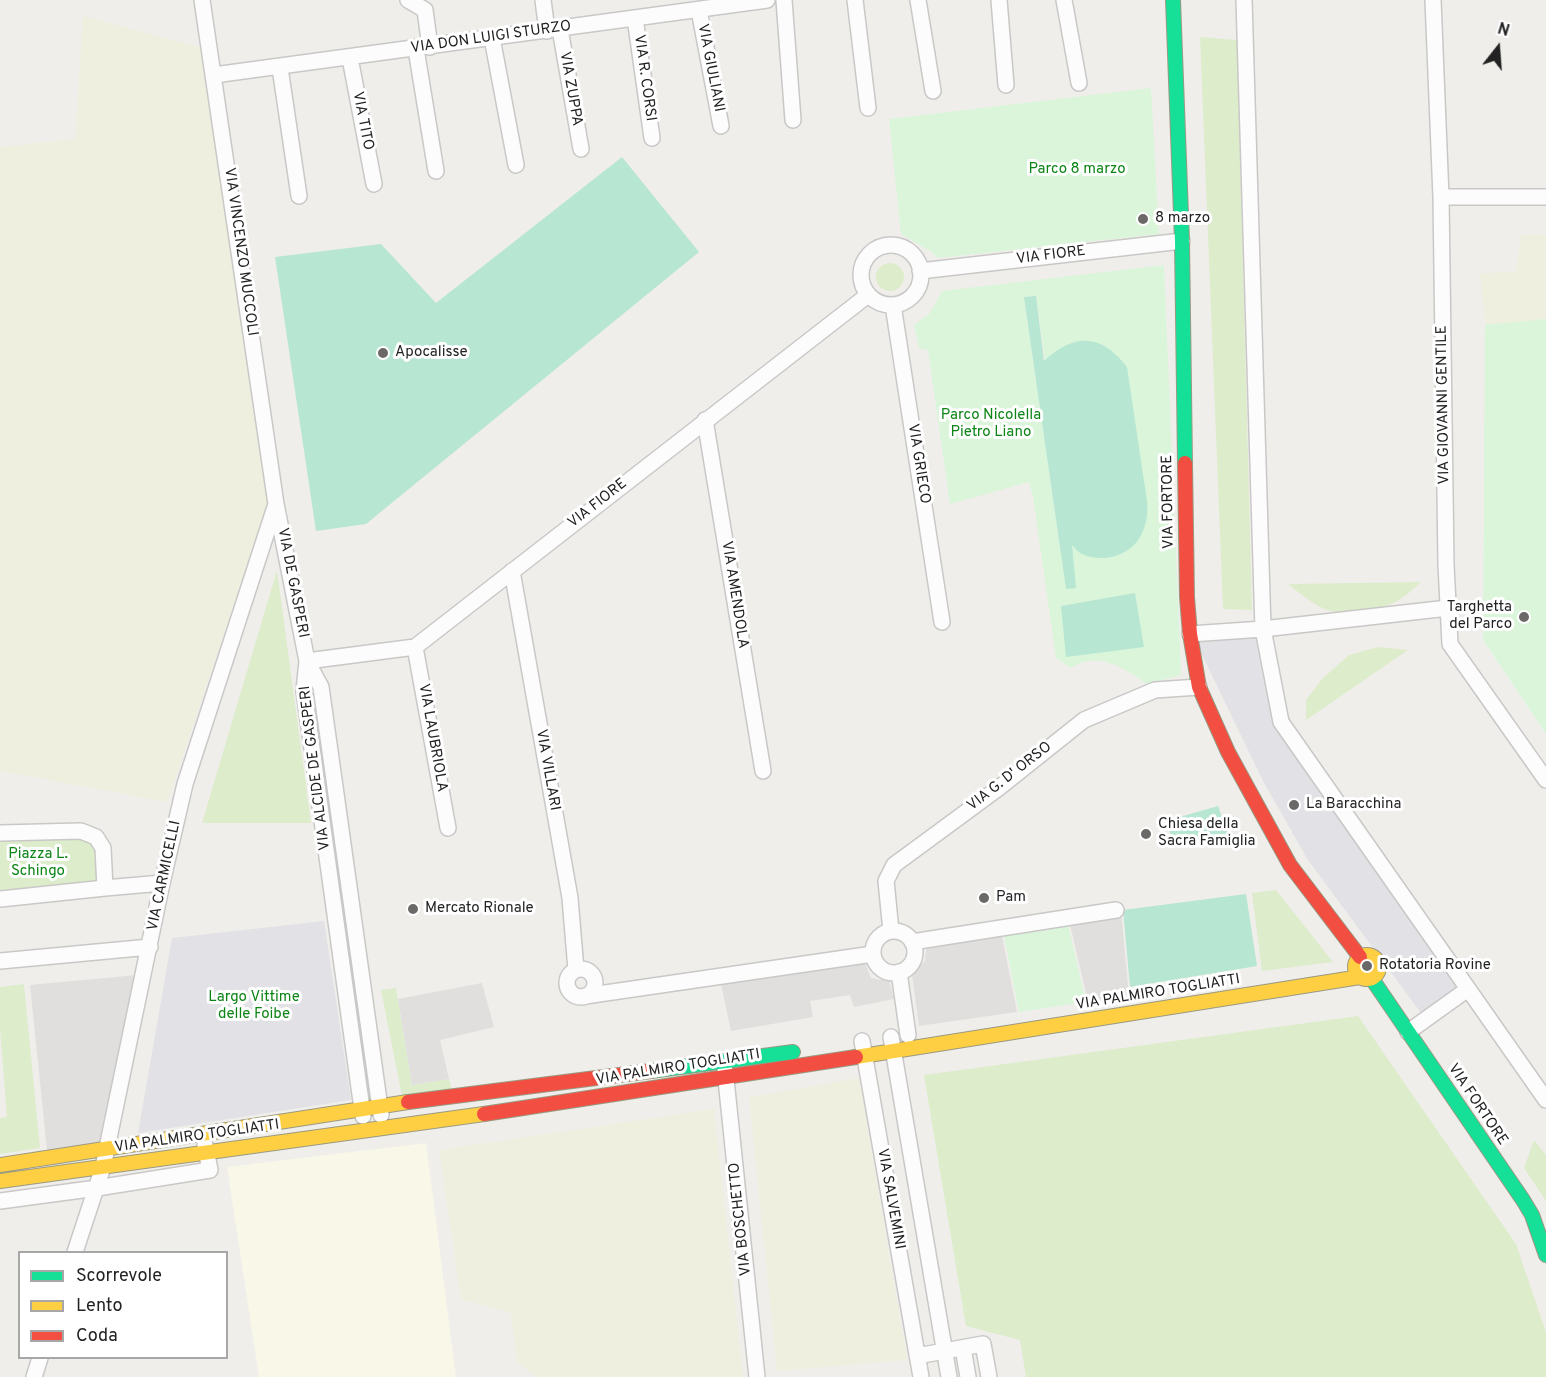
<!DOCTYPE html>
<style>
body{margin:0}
#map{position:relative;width:1546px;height:1377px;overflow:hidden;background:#f0eeeb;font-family:Overpass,sans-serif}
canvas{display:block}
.legend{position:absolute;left:18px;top:1251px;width:210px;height:108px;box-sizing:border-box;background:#fff;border:2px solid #a7a7a7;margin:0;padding:8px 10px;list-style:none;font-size:18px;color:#222}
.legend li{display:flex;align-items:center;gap:12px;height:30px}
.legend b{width:30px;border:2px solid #a7a7a7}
.north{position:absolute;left:1468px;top:18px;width:60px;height:60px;-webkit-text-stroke:4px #fff;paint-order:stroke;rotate:17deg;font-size:16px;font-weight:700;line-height:24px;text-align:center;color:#222}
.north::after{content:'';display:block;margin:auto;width:21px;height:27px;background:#222;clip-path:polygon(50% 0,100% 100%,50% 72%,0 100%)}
</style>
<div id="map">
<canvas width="1546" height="1377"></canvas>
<ul class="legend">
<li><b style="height:8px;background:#16e098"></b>Scorrevole</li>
<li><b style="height:8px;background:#ffcf43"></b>Lento</li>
<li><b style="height:8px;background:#f24e42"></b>Coda</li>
</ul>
<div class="north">N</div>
</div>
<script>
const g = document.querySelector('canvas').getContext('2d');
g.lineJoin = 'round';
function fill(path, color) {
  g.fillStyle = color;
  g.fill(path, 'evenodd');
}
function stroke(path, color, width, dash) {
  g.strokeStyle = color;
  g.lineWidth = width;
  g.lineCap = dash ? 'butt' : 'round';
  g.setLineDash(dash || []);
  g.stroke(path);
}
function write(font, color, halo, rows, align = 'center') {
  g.font = font + ' Overpass,sans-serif';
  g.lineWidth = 6;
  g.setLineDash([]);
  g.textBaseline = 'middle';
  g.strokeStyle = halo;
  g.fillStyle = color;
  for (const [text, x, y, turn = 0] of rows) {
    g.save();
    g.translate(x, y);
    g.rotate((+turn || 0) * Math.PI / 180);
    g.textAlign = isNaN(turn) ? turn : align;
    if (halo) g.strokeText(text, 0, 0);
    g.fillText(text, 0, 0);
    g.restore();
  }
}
fill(new Path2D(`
 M426 1143 456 1377H259L227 1167Z`), '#f8f7e8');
fill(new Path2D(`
 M83 16 203 48 268 505 167 802 0 771V147L75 139Z
 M1521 235H1546V319L1485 325 1480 273 1516 272Z
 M859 1078 907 1360 777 1371 749 1097Z
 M714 1109 743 1377H537L517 1362 511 1313 461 1299 439 1150Z`), '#efefdf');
fill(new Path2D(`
 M1200 37 1237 40 1252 610 1223 609Z
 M876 277a14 14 0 1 1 28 0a14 14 0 1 1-28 0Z
 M277 570 311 823H202Z
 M1421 582C1414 588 1407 595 1399 600 1381 611 1348 618 1327 610 1312 604 1301 594 1288 584Z
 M1378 647 1408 650 1306 720V700L1322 679 1349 655Z
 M0 833 96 837 105 888 0 899Z
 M1276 890 1333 962 1262 971 1252 893Z
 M24 984 40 1148 0 1154V1118L7 1117 0 1029V987Z
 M396 988 412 1085 449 1079 452 1090 402 1096 381 990Z
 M1358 1016 1516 1244 1546 1332V1377H1026L1020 1340 966 1326 924 1075Z
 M1534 1140 1546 1155V1201L1524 1168Z`), '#ddeccb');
fill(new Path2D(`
 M1151 88 1159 234 938 258 930 251 901 234 889 119Z
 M1164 265 1181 675 1147 684C1123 668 1099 650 1071 668L1056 658 1033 497 1029 482 950 504 928 350 919 348 914 325 930 313 942 291ZM1036 296 1071 545 1075 588H1066L1024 297Z
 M1546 319V734L1483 640 1485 325Z
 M1067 920 1086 1002 1019 1012 1003 931Z`), '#daf5da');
fill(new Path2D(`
 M622 157 699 252 366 524 316 531 275 257 381 244 436 303Z
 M1036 296 1044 361C1074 333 1101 333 1127 367L1147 501C1148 512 1147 523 1142 533 1133 555 1103 564 1082 554 1078 552 1075 548 1072 545L1076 588 1066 589 1024 297Z
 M1135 593 1144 647 1066 657 1061 606Z
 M1218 806 1229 836 1175 848 1166 821Z
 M1246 894 1257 966 1130 987 1123 910Z`), '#b7e6d2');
fill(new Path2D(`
 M1121 910 1129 996 1088 1002 1069 920Z
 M1001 931 1017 1012 919 1026 912 975 925 961 927 943Z
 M864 961 871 978 889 981 894 999 854 1007 850 995 810 1001 813 1017 731 1031 721 984Z
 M137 975 103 1144 47 1150 30 985Z
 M482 983 494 1027 440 1040 449 1079 412 1085 398 999Z`), '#e0dfde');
fill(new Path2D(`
 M1261 631 1278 723 1464 988 1424 1017 1308 860 1263 781 1193 636Z
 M324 921 351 1100 138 1133 172 938Z`), '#e2e1e5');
const street = new Path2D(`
 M202 0 276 504 307 661 321 687 381 1115
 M408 0 425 10 430 47
 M543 0 547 31
 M784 0 793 120
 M855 0 868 108
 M918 0 933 91
 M999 0 1006 85
 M1064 0 1079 83
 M1244 0 1263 629 1281 722 1546 1100
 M1433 0 1441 197 1446 565 1450 644 1546 780
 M699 10 721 126
 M635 18 652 138
 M560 29 581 149
 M492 38 516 165
 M416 49 436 171
 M350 58 374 184
 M280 68 299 196
 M214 75 767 0
 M1441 197H1546
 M861 275a30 30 0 1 1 60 0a30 30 0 1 1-60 0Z
 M920 271 1182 241
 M893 305 942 622
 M705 420 763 771
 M512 571 570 898 576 970
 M1190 634 1263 629 1448 608
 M415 647 448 828
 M307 661 415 647 868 295
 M307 661 304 691 363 1116
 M0 833 81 831 96 837 103 848 105 888 0 899
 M105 888 162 883
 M891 931 886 881 894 865 1000 787 1084 720 1155 690 1199 687
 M873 952a21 21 0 1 1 42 0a21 21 0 1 1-42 0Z
 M912 942 1116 910
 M0 961 150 947
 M567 983a14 14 0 1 1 28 0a14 14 0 1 1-28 0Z
 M899 972 908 1035
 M585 996 873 954
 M1408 1032 1468 989
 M891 1037 949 1377
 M862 1041 921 1377
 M725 1070 757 1377
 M0 1201 97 1188 210 1170 205 1145
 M75 1252 103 1167 162 883 185 784 275 507
 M963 1348 968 1377
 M917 1356 983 1344 989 1377
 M34 1377 40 1358`);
const fast = new Path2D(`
 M1173 0 1182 241 1185 463
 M1372 979 1523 1200 1532 1215 1546 1255
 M651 1071 793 1052`);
const slow = new Path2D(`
 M1355 967a12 12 0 1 1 24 0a12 12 0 1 1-24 0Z
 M856 1057 1360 977
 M0 1165 408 1102
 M0 1181 484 1114`);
const jam = new Path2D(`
 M1185 463 1187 597 1190 634 1199 687 1228 752 1290 865 1360 957
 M408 1102 651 1071
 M484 1114 856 1057`);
stroke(street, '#c9c8c7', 18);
stroke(fast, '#999a82', 16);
stroke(slow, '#999a82', 16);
stroke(jam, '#999a82', 16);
stroke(street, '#fdfcfc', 15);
stroke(fast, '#16e098', 14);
stroke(slow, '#ffcf43', 14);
stroke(jam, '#f24e42', 14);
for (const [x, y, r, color] of [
 [1143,219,6,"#6a6968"],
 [383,353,6,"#6a6968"],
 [1524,617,6,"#6a6968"],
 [1294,805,6,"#6a6968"],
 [1146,834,6,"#6a6968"],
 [984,898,6,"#6a6968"],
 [413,909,6,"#6a6968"],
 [1367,966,6,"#6a6968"]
]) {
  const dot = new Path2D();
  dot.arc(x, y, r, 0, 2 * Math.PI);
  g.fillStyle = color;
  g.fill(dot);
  stroke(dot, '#fff', 2);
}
write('15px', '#222', '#fff', [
 ["VIA DON LUIGI STURZO",491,38,-8],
 ["VIA GIULIANI",710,68,79],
 ["VIA R. CORSI",644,78,82],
 ["VIA ZUPPA",570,89,80],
 ["VIA TITO",362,121,79],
 ["VIA VINCENZO MUCCOLI",240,252,82],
 ["VIA FIORE",1051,256,-7],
 ["VIA GIOVANNI GENTILE",1444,405,-91],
 ["VIA GRIECO",918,464,81],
 ["VIA FORTORE",1169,502,-91],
 ["VIA FIORE",598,504,-38],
 ["VIA DE GASPERI",292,583,79],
 ["VIA AMENDOLA",734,595,81],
 ["VIA LAUBRIOLA",432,738,80],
 ["VIA ALCIDE DE GASPERI",316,768,-97],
 ["VIA VILLARI",547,770,80],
 ["VIA G. D' ORSO",1010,777,-38],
 ["VIA CARMICELLI",165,876,-78],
 ["VIA PALMIRO TOGLIATTI",1158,993,-9],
 ["VIA PALMIRO TOGLIATTI",678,1068,-9],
 ["VIA FORTORE",1477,1105,56],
 ["VIA PALMIRO TOGLIATTI",197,1137,-8],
 ["VIA SALVEMINI",890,1199,80],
 ["VIA BOSCHETTO",741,1219,-96]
]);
write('15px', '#0c8416', '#fff', [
 ["Parco 8 marzo",1077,170],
 ["Parco Nicolella",991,416],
 ["Pietro Liano",991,433],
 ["Piazza L.",38,855],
 ["Schingo",38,872],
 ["Largo Vittime",254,998],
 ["delle Foibe",254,1015]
]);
write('15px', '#222', '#fff', [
 ["8 marzo",1155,219],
 ["Apocalisse",395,353],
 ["Targhetta",1512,608,"right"],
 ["del Parco",1512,625,"right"],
 ["La Baracchina",1306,805],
 ["Chiesa della",1158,825],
 ["Sacra Famiglia",1158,842],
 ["Pam",996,898],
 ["Mercato Rionale",425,909],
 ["Rotatoria Rovine",1379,966]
], 'left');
</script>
